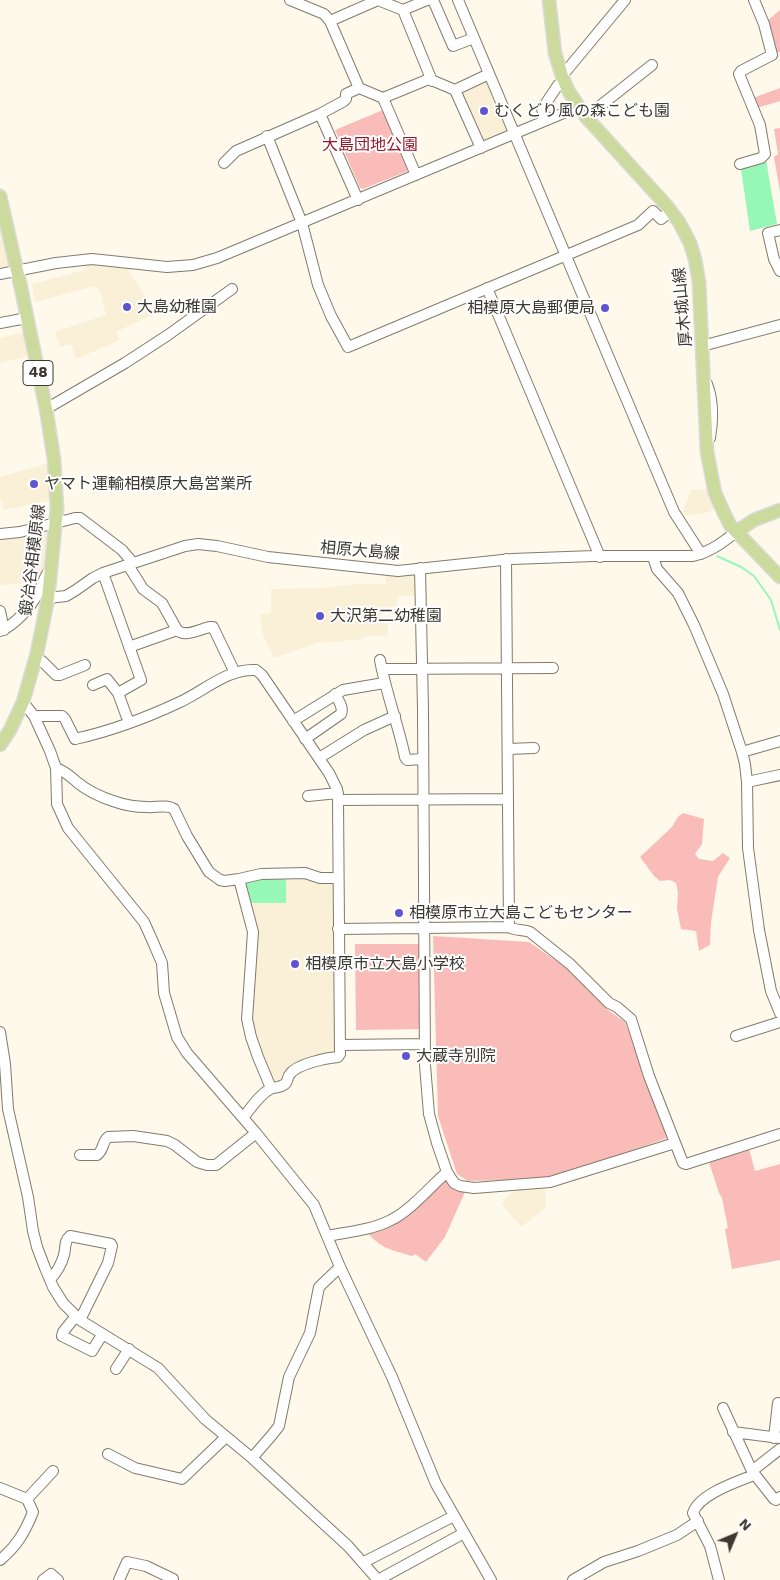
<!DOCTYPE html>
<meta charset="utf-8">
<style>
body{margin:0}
#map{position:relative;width:780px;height:1580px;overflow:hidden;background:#fff9eb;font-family:"Work Sans",sans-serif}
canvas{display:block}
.north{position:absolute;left:710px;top:1510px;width:50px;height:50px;-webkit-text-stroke:4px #fff;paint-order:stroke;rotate:45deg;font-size:14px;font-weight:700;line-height:20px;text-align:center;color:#3c3932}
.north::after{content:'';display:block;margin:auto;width:18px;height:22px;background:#3c3932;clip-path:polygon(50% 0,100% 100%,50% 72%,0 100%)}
</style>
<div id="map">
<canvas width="780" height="1580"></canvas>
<div class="north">N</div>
</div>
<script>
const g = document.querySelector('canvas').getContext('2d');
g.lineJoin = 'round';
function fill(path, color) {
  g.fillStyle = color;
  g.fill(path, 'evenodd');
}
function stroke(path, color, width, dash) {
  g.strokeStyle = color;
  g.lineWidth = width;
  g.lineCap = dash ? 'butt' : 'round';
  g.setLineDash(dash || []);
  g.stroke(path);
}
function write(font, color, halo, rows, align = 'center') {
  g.font = font + ' "Work Sans","Noto Sans JP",sans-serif';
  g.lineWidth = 4;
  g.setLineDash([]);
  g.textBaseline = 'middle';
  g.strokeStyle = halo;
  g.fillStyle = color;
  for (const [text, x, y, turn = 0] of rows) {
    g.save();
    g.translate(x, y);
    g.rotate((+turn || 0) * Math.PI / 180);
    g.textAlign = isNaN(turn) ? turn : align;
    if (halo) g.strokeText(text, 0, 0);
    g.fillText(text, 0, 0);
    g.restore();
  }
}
fill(new Path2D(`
 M487 81 508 130 481 141 460 92Z
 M0 223 10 265 8 267 0 269Z
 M83 265H100L128 269 155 313 116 332 120 340 76 359 71 344 60 347 55 332 106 315 100 292 95 286 35 302 32 284 85 270Z
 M24 332 29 356 0 363V338Z
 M49 463 52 500 4 510 0 496V477Z
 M691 489 709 490 715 509 703 514 700 513 686 516 683 512Z
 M49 527 46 567 40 582 0 585V535Z
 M417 573 418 595 397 597V606L381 609 380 618H388V635L363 637 362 639 323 643 322 641 274 658 263 636 260 614 271 613V589L324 588 355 584H387L385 576Z
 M302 877 334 882 338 1053 300 1065 284 1083 271 1084 250 1019 255 931 244 882Z
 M545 1187 546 1208 521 1227 502 1205 505 1199 516 1190Z`), '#faf0d7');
fill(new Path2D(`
 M780 10V52L777 53 767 21Z
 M780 88V101L757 108 753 98Z
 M383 110 408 171 363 189 360 188 335 130Z
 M780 128V192L774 157 778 154 774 129Z
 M683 813 704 819 702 844 695 854 699 859 713 861 723 853 730 858 718 877 711 922 710 945 699 951 696 931 681 929 677 908 678 892 676 883 670 880 660 881 654 876 640 857 672 827 678 817Z
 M433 936 529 942 568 969 608 1010 625 1022 667 1138 571 1172 544 1179 468 1181 457 1174 438 1116Z
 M355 944H421L422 1029 356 1030Z
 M748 1145 755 1171 780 1164V1260L732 1269 725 1229 728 1228 722 1198 719 1193 708 1159Z
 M444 1179 449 1180 465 1192 445 1237 426 1262 415 1254 412 1256C392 1250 381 1249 367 1232Z`), '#fabcb9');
fill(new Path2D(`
 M766 160 777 224 750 231 741 169Z
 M261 877H284L286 881V903H248L244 882Z`), '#97f7b7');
stroke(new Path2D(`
 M717 556 741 567 754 576 771 600 780 630`), '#97f7b7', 2);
const minor = new Path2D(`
 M290 0 324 14 330 21 359 88 383 98 416 175
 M433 0 453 46 474 38
 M458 0 674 512 701 554
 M403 10 432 81
 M330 21 378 0 403 10 427 0
 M562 76 625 0
 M455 90 481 148
 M383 98 429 79 455 90 489 74
 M320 114 358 200
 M586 117 652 65
 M546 120 542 109 558 85
 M267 136 302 223 318 285 331 316 348 347 638 225 653 211 661 219 671 211
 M224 163 236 151 320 114 344 101 346 99V94L359 88
 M740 164 761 158 765 154 760 125 739 74 741 71 772 55 764 24 754 0
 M780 230 768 233 774 259 780 271
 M0 274 56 263 92 259 167 267 193 265 217 258 578 107
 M487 288 600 557
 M0 323 27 318
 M702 346 780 325
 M707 384C714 402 713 420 710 438
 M46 409 125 363 168 335 232 289
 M0 534 20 532 75 518H80L122 550 133 563
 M653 557 657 569 678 593 694 625 723 694 742 752 745 764 747 782 748 848 759 930 771 991 780 1013
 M506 559 509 927C515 931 523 929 530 932L570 964 609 1003 617 1007 631 1019 649 1076 683 1163 686 1164 780 1134
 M128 565 143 589 162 603 177 630C185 638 200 629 210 627H213L235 673
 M420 568 423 710 425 1065 429 1114 437 1143 447 1172 454 1183 460 1186 474 1188 550 1182 675 1143
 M103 573 141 680 118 693
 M48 598 66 596 76 590 93 578 103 573 185 546 198 544 217 546 268 557 398 571 512 559 594 556H693C710 552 722 543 736 532
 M0 611 4 630
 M0 631C15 625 31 607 38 593 43 585 44 575 51 569
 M129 647 177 630
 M35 659 42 661 56 675H60L85 665
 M380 660C386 693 398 724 405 757L407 760 422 759
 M382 669 553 668
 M93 685 107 679 118 693 129 723
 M23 702 34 716 50 751 56 768 57 804 68 828 144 922 153 942 162 963 164 993 177 1037 187 1053 256 1133 314 1205 340 1267 392 1377 436 1484 491 1580
 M34 716H62L65 719 75 739C111 731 146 718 180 702 204 691 228 668 256 670L262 675 329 773 337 789 338 800
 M293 721 343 690 384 683
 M305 739 341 714C344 707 338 700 335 694
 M508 749 534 748
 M742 752 780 741
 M319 758 364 730 395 716
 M56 768C65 771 71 777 78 783 88 791 101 797 113 801 124 805 136 807 147 807 155 808 167 804 174 809L187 836 209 872 220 880 225 881 239 879 261 874 305 873 320 878H338
 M747 782 780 775
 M308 796 338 793
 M239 879 253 932 247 1019 251 1037 258 1057 271 1088
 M338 929 509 927
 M0 1032 5 1064 8 1109 28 1197 33 1231 37 1247 45 1268 53 1287 63 1303 80 1320 158 1368 205 1419 252 1458 348 1546 378 1580
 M736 1036 780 1022
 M340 1045 425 1044
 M243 1118C251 1108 259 1095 270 1089 274 1087 280 1088 285 1084 288 1082 287 1077 290 1074 297 1064 326 1058 338 1057L340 1054 338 800 507 799
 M80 1155H97C104 1150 102 1142 108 1137L133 1136 167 1141 175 1145 197 1162 207 1165H216L256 1133
 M327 1236C348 1232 372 1230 391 1220 410 1211 431 1186 447 1172
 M50 1279C56 1274 62 1263 64 1255 66 1247 64 1241 70 1236L111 1244 112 1246 108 1263 80 1320
 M75 1317 63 1332 62 1336 92 1351 102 1335
 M116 1369 129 1349
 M723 1408 752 1471 774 1499 776 1500 780 1497
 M733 1432 780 1438
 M774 1438 778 1403
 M108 1454 135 1468 182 1479 226 1437
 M252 1458 272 1435 279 1426 289 1377 310 1333 319 1287 340 1267
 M752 1471 780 1449
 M0 1488 27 1499 33 1512C25 1532 17 1546 0 1560
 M27 1499 53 1471
 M364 1562 454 1516
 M43 1580 51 1574 58 1580
 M119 1580 127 1562 146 1566 173 1579V1580
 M378 1580 464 1533
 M573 1580 604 1562 638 1551 677 1535 698 1521
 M719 1580 710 1546 693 1513C699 1494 737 1482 754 1475`);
const major = new Path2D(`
 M549 0 555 53 562 76 569 92 586 117 667 206 679 222 690 243 695 259 699 282 707 452 715 493 724 513 730 525 780 577
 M0 196 21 288 46 409 54 459 57 508 48 598 37 653 23 702 10 730 0 745
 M736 532 754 520 780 510`);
stroke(minor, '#827b6c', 12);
stroke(major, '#dcdbda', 15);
stroke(minor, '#fff', 10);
stroke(major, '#ccda9e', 12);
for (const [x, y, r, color] of [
 [484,111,5,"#6055ce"],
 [127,307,5,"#6055ce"],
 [605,308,5,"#6055ce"],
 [34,484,5,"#6055ce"],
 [320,616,5,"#6055ce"],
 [399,913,5,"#6055ce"],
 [295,964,5,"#6055ce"],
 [406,1056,5,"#6055ce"]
]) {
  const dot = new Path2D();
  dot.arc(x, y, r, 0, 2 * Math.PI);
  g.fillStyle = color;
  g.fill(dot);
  stroke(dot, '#fff', 2);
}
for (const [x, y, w] of [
 [38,373,30]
]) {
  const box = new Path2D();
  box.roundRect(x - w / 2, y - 12.5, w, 25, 4);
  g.fillStyle = '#fff';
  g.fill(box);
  stroke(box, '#3c3932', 1);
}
write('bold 15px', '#3c3932', null, [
 ["48",38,373]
]);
write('16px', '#3c3932', '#fff', [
 ["むくどり風の森こども園",494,111],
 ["大島幼稚園",137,307],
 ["相模原大島郵便局",595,308,"right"],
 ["ヤマト運輸相模原大島営業所",44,484],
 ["大沢第二幼稚園",330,616],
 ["相模原市立大島こどもセンター",409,913],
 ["相模原市立大島小学校",305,964],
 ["大蔵寺別院",416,1056]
], 'left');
write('16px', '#941726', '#fff', [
 ["大島団地公園",370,145]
]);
write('16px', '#3c3932', '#fff', [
 ["厚木城山線",683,307,-95],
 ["相原大島線",360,551,5],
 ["鍛冶谷相模原線",33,560,-83]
]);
</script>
